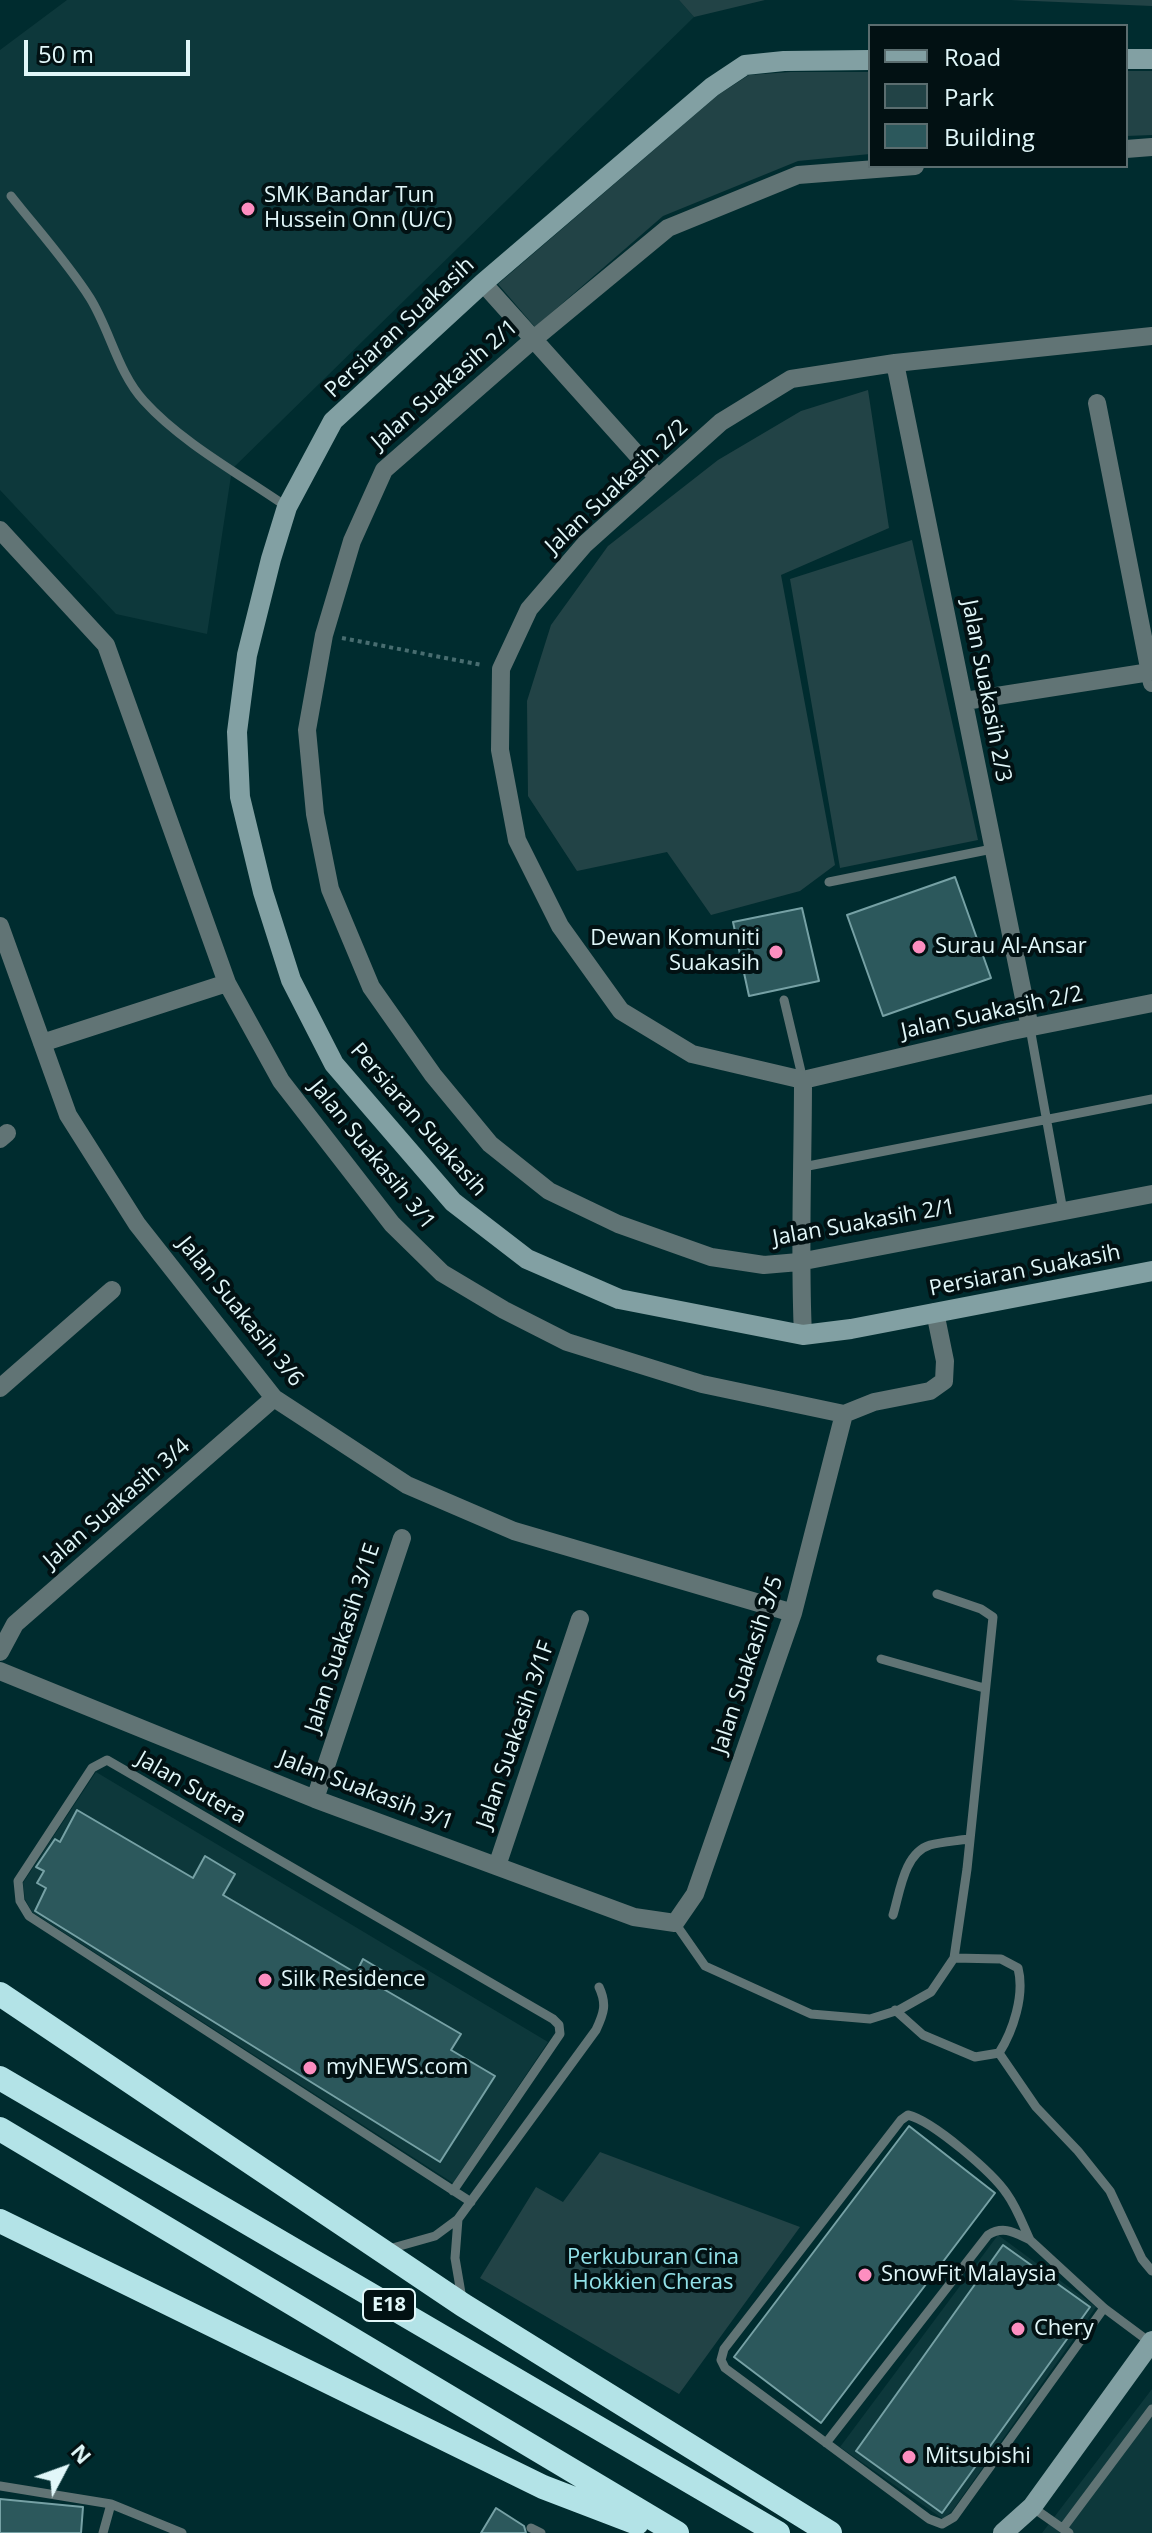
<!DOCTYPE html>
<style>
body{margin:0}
#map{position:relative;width:1152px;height:2533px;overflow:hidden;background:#002c2f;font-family:"Open Sans",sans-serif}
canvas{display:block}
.legend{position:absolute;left:868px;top:24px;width:260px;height:144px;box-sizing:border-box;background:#021113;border:2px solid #5b6d6f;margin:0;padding:10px 14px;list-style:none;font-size:24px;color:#e1f7f9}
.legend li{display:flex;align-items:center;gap:16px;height:40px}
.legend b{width:40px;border:2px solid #5b6d6f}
.north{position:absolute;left:24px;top:2429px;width:80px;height:80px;-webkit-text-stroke:6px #021113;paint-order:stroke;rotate:49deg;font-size:22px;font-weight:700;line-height:32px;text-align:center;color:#e1f7f9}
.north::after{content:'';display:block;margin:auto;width:28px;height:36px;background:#e1f7f9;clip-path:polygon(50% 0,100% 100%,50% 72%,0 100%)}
.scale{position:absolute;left:24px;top:40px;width:166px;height:36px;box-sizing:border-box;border:4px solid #e1f7f9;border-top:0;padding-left:10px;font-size:24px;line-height:28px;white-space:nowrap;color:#e1f7f9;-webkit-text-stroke:6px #021113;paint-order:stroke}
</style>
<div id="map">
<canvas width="1152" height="2533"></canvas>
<ul class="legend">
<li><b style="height:10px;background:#82a0a3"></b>Road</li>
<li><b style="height:22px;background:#224346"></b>Park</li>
<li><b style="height:22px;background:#2c585c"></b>Building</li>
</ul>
<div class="north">N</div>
<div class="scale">50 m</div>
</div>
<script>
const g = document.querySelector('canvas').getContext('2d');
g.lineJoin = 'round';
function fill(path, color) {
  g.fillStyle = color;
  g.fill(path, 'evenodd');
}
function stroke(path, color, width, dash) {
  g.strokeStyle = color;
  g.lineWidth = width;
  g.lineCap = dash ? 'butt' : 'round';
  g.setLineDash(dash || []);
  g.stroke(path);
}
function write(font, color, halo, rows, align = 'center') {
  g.font = font + ' "Open Sans",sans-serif';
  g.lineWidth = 8;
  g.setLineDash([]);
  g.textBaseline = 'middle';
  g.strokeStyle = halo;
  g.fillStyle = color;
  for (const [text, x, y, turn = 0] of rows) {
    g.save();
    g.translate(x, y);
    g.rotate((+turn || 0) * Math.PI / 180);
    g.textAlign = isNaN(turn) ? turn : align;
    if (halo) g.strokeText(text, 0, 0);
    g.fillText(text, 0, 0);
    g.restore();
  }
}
fill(new Path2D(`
 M67 0H679L694 17 232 469 207 634 116 614 0 490V50Z
 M96 1772 548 2042 453 2183 32 1912 25 1899 23 1883Z
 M998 2235 1096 2307 952 2511 943 2519 840 2447Z
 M1152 2389V2533H1042Z`), '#0d383b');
fill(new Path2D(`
 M679 0H765L694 17Z
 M1011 0H1152V6Z
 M1126 71H1152V135L1126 136Z
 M790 72H870V154L798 161 663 216 535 327 498 284 718 95 749 75Z
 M868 390 889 528 781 575 835 865 800 891 711 915 667 852 577 871 528 796 527 701 551 625 608 546 718 460 801 411Z
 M912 540 978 840 840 868 790 579Z
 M600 2152 800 2227 679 2394 480 2278 536 2187 563 2202Z`), '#224346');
const building = new Path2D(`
 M955 877 991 978 883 1016 847 915Z
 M802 908 819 981 749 996 733 922Z
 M77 1810 193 1878 205 1856 235 1874 223 1895 356 1973 363 1959 388 1974 380 1987 461 2034 451 2050 495 2076 440 2162 35 1911 46 1888 37 1883 44 1871 36 1867 55 1839 60 1842Z
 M909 2126 995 2193 821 2423 734 2357Z
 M1003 2245 1090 2307 942 2513 856 2451Z
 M0 2499 83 2507 81 2533H0Z
 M496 2508 524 2526 526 2533H481Z`);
fill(building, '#2c585c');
stroke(building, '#76a1a5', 2);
stroke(new Path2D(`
 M342 638 482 665`), '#486d70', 4, [4, 4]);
stroke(new Path2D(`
 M11 196C37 229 67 262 90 298 110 330 118 373 144 401 182 443 241 475 287 507
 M829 882 992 849
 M784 1000 803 1080
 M1030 1028 1063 1211
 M803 1167 1152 1099
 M881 1659 984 1688
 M893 1915C900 1892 904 1853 930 1845 942 1842 956 1841 968 1839
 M675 1923 705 1966 811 2014 870 2019 899 2010 931 1992 954 1958 967 1869 993 1617 981 1609 937 1594
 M895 2010 923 2035 975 2057 999 2053C1013 2031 1025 1995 1018 1968L1001 1959 954 1958
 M999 2053 1036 2107 1078 2151 1110 2191 1142 2259 1152 2271
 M453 2191 560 2034 559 2025 553 2019 107 1760 92 1768 18 1881 20 1901 29 1916 471 2202
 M458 2219 455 2258 462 2299
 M1030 2240 1104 2308 1151 2343
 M389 2249 435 2236 458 2219 596 2030C604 2013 607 2004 599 1987
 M826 2443 988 2235C1004 2225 1015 2233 1030 2240 1023 2225 1017 2208 1007 2194 993 2173 933 2121 908 2115L901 2120 724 2349 721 2360 725 2368 929 2519 942 2524 954 2517 1104 2308
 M0 2486 111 2504 182 2533
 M1032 2507 1069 2533
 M531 2528 541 2533
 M1063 2528 1152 2409
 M103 2533 111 2504`), '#617475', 9);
stroke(new Path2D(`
 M1126 149 1152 147
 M915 166 798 175 668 228 535 338 384 470 352 541 324 635 307 730 315 814 330 889 371 987 433 1075 490 1144 549 1191 618 1224 711 1257 764 1265 799 1262 1152 1194
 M483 283 658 478
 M1152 336 895 363 791 379 721 422 585 544 529 609 501 669 500 750 517 840 560 926 621 1011 692 1054 803 1080 1007 1032 1152 1003
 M895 363 1030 1028
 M1097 403 1152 683
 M0 530 106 645 227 983 281 1081 392 1224 442 1273 504 1310 567 1342 702 1384 844 1414 874 1402 930 1391 944 1381 945 1361 935 1312
 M965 701 1150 672
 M0 926 68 1115 137 1224 274 1398 407 1485 514 1531 793 1613
 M42 1043 227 983
 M0 1139 7 1133
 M803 1335C799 1250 803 1166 803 1080
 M0 1388 112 1290
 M0 1652 15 1624 274 1398
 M0 1671 315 1799 634 1917 675 1923 695 1894 793 1613 844 1414
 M315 1799 402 1538
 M497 1866 580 1619`), '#617475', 18);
stroke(new Path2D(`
 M1126 59H1152
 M870 60 784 61 745 65 712 87 483 283 333 421 287 507 271 559 247 655 237 732 240 797 263 892 291 980 334 1064 453 1202 527 1259 619 1299 803 1335 851 1329 1152 1271
 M1003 2533 1032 2507 1152 2341`), '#82a0a3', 20);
stroke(new Path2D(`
 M0 1994 463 2305 830 2533
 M0 2078 778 2533
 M0 2129 677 2533
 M0 2221 543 2487 637 2523`), '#b3e3e7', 24);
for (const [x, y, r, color] of [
 [248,209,8,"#fd8ec0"],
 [919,947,8,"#fd8ec0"],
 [776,952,8,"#fd8ec0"],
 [265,1980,8,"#fd8ec0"],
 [310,2068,8,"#fd8ec0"],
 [865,2275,8,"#fd8ec0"],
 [1018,2329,8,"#fd8ec0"],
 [909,2457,8,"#fd8ec0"]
]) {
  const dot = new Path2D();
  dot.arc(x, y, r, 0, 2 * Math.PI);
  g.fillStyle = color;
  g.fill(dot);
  stroke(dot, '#021113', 3);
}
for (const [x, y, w] of [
 [389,2305,52]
]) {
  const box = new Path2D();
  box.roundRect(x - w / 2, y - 16, w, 32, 6);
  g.fillStyle = '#021113';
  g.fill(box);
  stroke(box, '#e1f7f9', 2);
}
write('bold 20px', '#e1f7f9', null, [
 ["E18",389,2305]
]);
write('22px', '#e1f7f9', '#021113', [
 ["SMK Bandar Tun",264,196],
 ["Hussein Onn (U/C)",264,221],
 ["Dewan Komuniti",760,939,"right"],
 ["Suakasih",760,964,"right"],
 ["Surau Al-Ansar",935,947],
 ["Silk Residence",281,1980],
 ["myNEWS.com",326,2068],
 ["SnowFit Malaysia",881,2275],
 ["Chery",1034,2329],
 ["Mitsubishi",925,2457]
], 'left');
write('22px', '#e1f7f9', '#021113', [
 ["Persiaran Suakasih",400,328,-43],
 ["Jalan Suakasih 2/1",445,385,-41],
 ["Jalan Suakasih 2/2",617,487,-43],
 ["Jalan Suakasih 2/3",986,691,79],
 ["Jalan Suakasih 2/2",992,1013,-12],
 ["Persiaran Suakasih",418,1120,49],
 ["Jalan Suakasih 3/1",372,1155,51],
 ["Jalan Suakasih 2/1",864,1223,-10],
 ["Persiaran Suakasih",1025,1271,-11],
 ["Jalan Suakasih 3/6",240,1312,51],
 ["Jalan Suakasih 3/4",117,1504,-41],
 ["Jalan Suakasih 3/1E",343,1638,-72],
 ["Jalan Suakasih 3/5",748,1665,-72],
 ["Jalan Suakasih 3/1F",516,1735,-71],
 ["Jalan Sutera",191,1788,30],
 ["Jalan Suakasih 3/1",366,1791,21]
]);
write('22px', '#92e2e9', '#021113', [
 ["Perkuburan Cina",653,2258],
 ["Hokkien Cheras",653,2283]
]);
</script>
